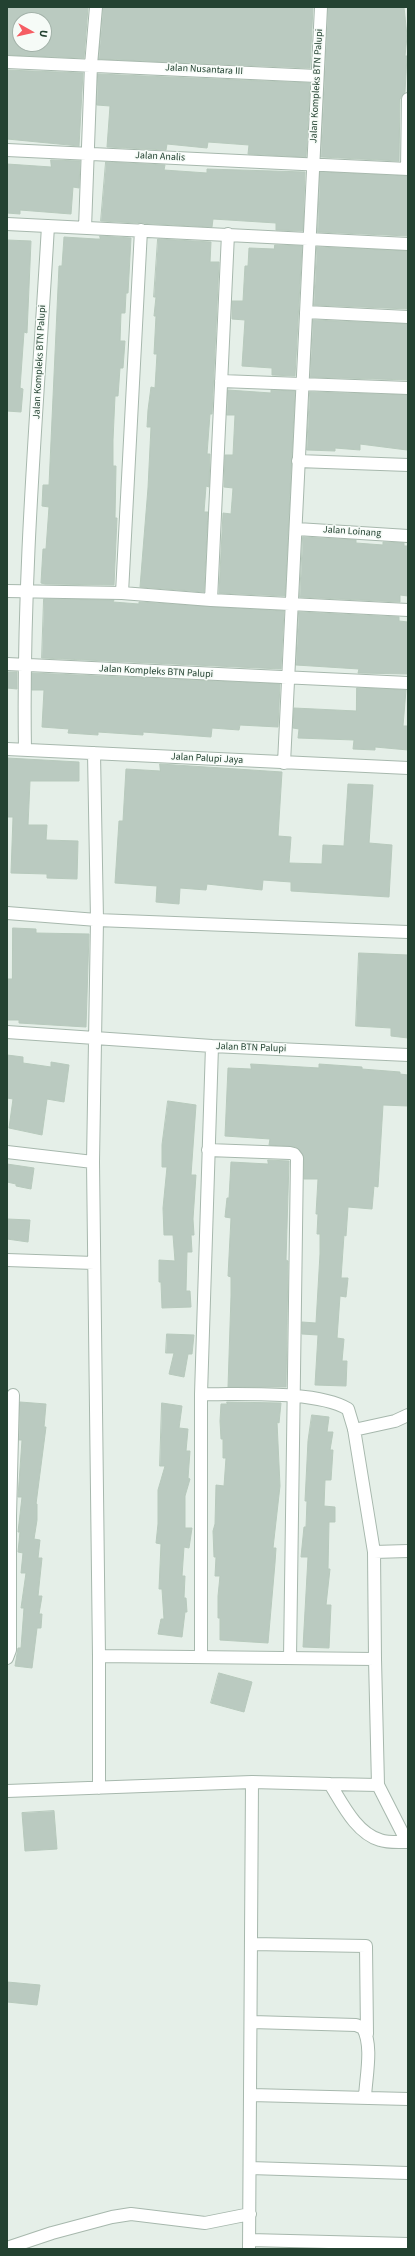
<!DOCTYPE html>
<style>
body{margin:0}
#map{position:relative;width:415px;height:2256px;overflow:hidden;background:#e5efe8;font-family:"Source Sans 3",sans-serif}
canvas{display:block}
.frame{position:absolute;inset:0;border:8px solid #234231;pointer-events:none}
.north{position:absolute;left:12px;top:12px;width:40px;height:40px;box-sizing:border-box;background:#f6fbf7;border:1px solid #a2b1a8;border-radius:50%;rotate:98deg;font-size:11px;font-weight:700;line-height:16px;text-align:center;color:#234231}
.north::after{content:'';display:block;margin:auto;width:14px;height:18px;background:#f55d63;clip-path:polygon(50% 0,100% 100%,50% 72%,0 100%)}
</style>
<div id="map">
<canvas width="415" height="2256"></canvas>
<div class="frame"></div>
<div class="north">U</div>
</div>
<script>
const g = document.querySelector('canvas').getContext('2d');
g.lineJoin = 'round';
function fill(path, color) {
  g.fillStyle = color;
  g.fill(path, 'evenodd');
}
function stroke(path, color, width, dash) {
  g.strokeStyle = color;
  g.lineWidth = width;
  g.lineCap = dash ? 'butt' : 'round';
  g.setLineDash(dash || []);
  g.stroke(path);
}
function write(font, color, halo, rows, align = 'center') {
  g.font = font + ' "Source Sans 3",sans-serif';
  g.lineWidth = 3;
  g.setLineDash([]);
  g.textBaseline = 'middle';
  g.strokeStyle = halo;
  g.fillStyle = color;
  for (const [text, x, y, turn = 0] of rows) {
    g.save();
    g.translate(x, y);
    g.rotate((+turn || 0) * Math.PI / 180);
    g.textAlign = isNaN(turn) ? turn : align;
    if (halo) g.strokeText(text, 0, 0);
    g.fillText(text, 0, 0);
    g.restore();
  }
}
const building = new Path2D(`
 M7 7H88L84 58 7 55ZM20 20H44V44H20Z
 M103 7H313L310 68 99 59Z
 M328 7H404L407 36 405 56H407L405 92 400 99 399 161 321 157Z
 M7 70 83 73 79 146 7 139Z
 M98 74 310 83 306 157 248 154 249 145 208 142 207 148 167 144 166 150 107 147 110 106 97 105Z
 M51 160 80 161 79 188 73 187 71 214 20 210V214L7 213V164L51 167Z
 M106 162 165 165 164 170 207 173V169L305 172 303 231 276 230V223L213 219 212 227 101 221Z
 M320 172 408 176V236L318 232Z
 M100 236 131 238 128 293H126L125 313H121L120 341H125L123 368H120L118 396H115L113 440V466H116L115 518H117L114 585 45 584 41 583 43 549H46L49 507 42 506 43 485H49L59 266H62L64 237 96 239H100Z
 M158 239 211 242 210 262H219L212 414H210L207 454H210L209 487 206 486 204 512H208L204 592 140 587 148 488 151 427H147L148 410 151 387 155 388 157 354H154L156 316H154L156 297H154Z
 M7 240 31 241 27 333 24 332 20 388 23 389 21 412 7 411Z
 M275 245 302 246 295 376 272 375V368L242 366 245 320 232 319V301H243L245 266H248L249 248 274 249Z
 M317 247 408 251V309L314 305Z
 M313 320 408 324V380L310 377Z
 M228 390 271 393V390L295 391 285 596 219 593 223 513 231 514 233 488 224 487 225 455H233L235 415H227Z
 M310 392 408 395 407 450 360 444V450L335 448V451L307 450Z
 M303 537 356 540V543L383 545V542L404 543V546H408V596L400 595V602L300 597Z
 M44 599 114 600 113 602 139 604V602L284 611 281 669 42 658Z
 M299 612 399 617V621L408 622V674L358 673 359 669 296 665Z
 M7 672H17V689L7 688Z
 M32 673 280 684 278 727 240 725 239 730 212 728 211 737 143 732V735L98 732V735L68 733 69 729 42 727 44 690H32Z
 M357 688 406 690 403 726H408V750L375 747V750L353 749 354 740 298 738 299 729 293 728 294 708 356 711Z
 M7 758 79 762V781H30L28 825H47L46 840 78 841 77 879 47 878V874L11 873 13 817H7Z
 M160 764 282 772 278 836 291 837 289 863 322 864 323 845 344 846 348 784 373 785 369 843 392 845 389 897 291 891V882L263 880 262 890 207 884 206 890 180 888 179 904 156 902 157 886 115 883 119 821H123L126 769 160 771Z
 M13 928 36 929V933L89 934 86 1027 19 1023V1020H7V979H12Z
 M359 953 408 955V1038L391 1036V1028L356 1026Z
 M7 1055 23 1057V1063L51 1067V1062L69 1065 64 1102 47 1099 42 1135 9 1128 13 1099 7 1098Z
 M251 1064 319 1068V1064L362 1067V1069L400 1072V1074L408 1075V1106L383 1105 378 1187 374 1186 372 1209 348 1207 346 1236 344 1235 341 1278H348L346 1297 340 1296 337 1338 344 1339 342 1361H347L346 1386 315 1385 318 1335 302 1334V1322L316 1323 320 1254V1234H317L318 1214H316L318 1179H304V1158L296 1147 269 1145 270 1139 225 1136 228 1068 251 1069Z
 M168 1101 196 1105 191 1175H196L193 1219 194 1235H191L192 1252H187L186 1291H190L191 1307 162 1308 161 1282H159V1260L175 1261 173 1235H164L163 1208 167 1167H162V1145Z
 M268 1160 289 1161 286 1260 288 1261 286 1387H228L231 1296V1277L228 1276 231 1218 225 1217 227 1198H229L231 1162 268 1164Z
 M7 1164 34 1168 31 1189 16 1186V1184L7 1182Z
 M7 1219 30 1220 28 1242 7 1239Z
 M167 1334 194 1335 192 1354H188L184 1377 169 1374 174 1353H166Z
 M20 1402 46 1404 44 1427H46L36 1504H37V1520L34 1539 40 1540 38 1558H42L38 1596H42L39 1614H42L41 1628H37L32 1668 15 1666 18 1648H21L24 1608H21L26 1573H21L23 1553 18 1552 20 1532H18L22 1497H18L22 1440H19Z
 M227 1402 281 1403 279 1423 277 1422 280 1486 273 1548H276L275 1563 268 1643 220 1640V1618H218V1596L220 1576H215L216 1557H214L213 1531 215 1524 216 1485 224 1486 226 1458H223V1439H221L220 1421 221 1404H227Z
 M162 1403 182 1406 179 1428 188 1429 186 1451H190L188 1478 190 1479 185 1496V1528H192L189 1548 184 1547 182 1576H185L184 1598H186L187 1612H185L182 1637 158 1634 161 1619H164L162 1589H159L161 1544 156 1543 158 1524V1490L165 1466H160Z
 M312 1415 329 1417 327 1432H333L330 1450H333L331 1480H325L324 1506 335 1507V1522H329L328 1569H330L326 1605H331L329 1648 303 1647 308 1557H301L304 1527H306L307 1501H305L308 1441Z
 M219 1673 252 1682 244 1712 211 1703Z
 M54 1811 57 1849 25 1851 22 1813Z
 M7 1982 40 1985 37 2005 7 2002Z`);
fill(building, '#bacac0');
stroke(building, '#b7c9bc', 1);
const minor = new Path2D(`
 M7 62 317 76
 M7 150 408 169
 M407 169 408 99
 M7 224 408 244
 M85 228 91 65 96 7
 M306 312 408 317
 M221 381 408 388
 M298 461 408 465
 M297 529 408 536
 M7 591 122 593 211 600 408 610
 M122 593 141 230
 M211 600 228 234
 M7 664 408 683
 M7 749 408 768
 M25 750C22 575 38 400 48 226
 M94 753 97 920 93 1162 99 1656V1788
 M284 763 321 7
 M7 913 97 920 408 932
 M7 1032 212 1046 408 1055
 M208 1150 290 1153 294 1154 297 1158 290 1658
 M7 1152 93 1162
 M7 1260 94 1263
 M201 1394C240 1395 316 1390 348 1409L354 1429 374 1552 375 1659 378 1785 407 1842
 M354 1430 395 1421 408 1415
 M374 1552 408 1551
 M99 1656 375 1659
 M201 1656V1394L212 1046
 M7 1658 10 1650V1516L13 1395
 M330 1784 378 1785
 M7 1791 252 1782 330 1784C342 1803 356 1833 380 1840 388 1843 399 1842 408 1842
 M252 1944 366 1946 367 2034
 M252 2022 356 2025 363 2028C373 2046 366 2076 365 2097
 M251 2095 408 2099
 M250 2168 408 2173
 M250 2240 408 2244
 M7 2248 52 2233 112 2217 131 2214 205 2223 250 2214
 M249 2249 252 1782`);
stroke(minor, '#a7b8ad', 14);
stroke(minor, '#fff', 12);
write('10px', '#234231', '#f6fbf7', [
 ["Jalan Nusantara III",204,70,3],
 ["Jalan Kompleks BTN Palupi",317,86,-87],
 ["Jalan Analis",160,157,3],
 ["Jalan Kompleks BTN Palupi",40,362,-87],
 ["Jalan Loinang",352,532,4],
 ["Jalan Kompleks BTN Palupi",156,672,3],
 ["Jalan Palupi Jaya",207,759,3],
 ["Jalan BTN Palupi",251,1048,2]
]);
</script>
